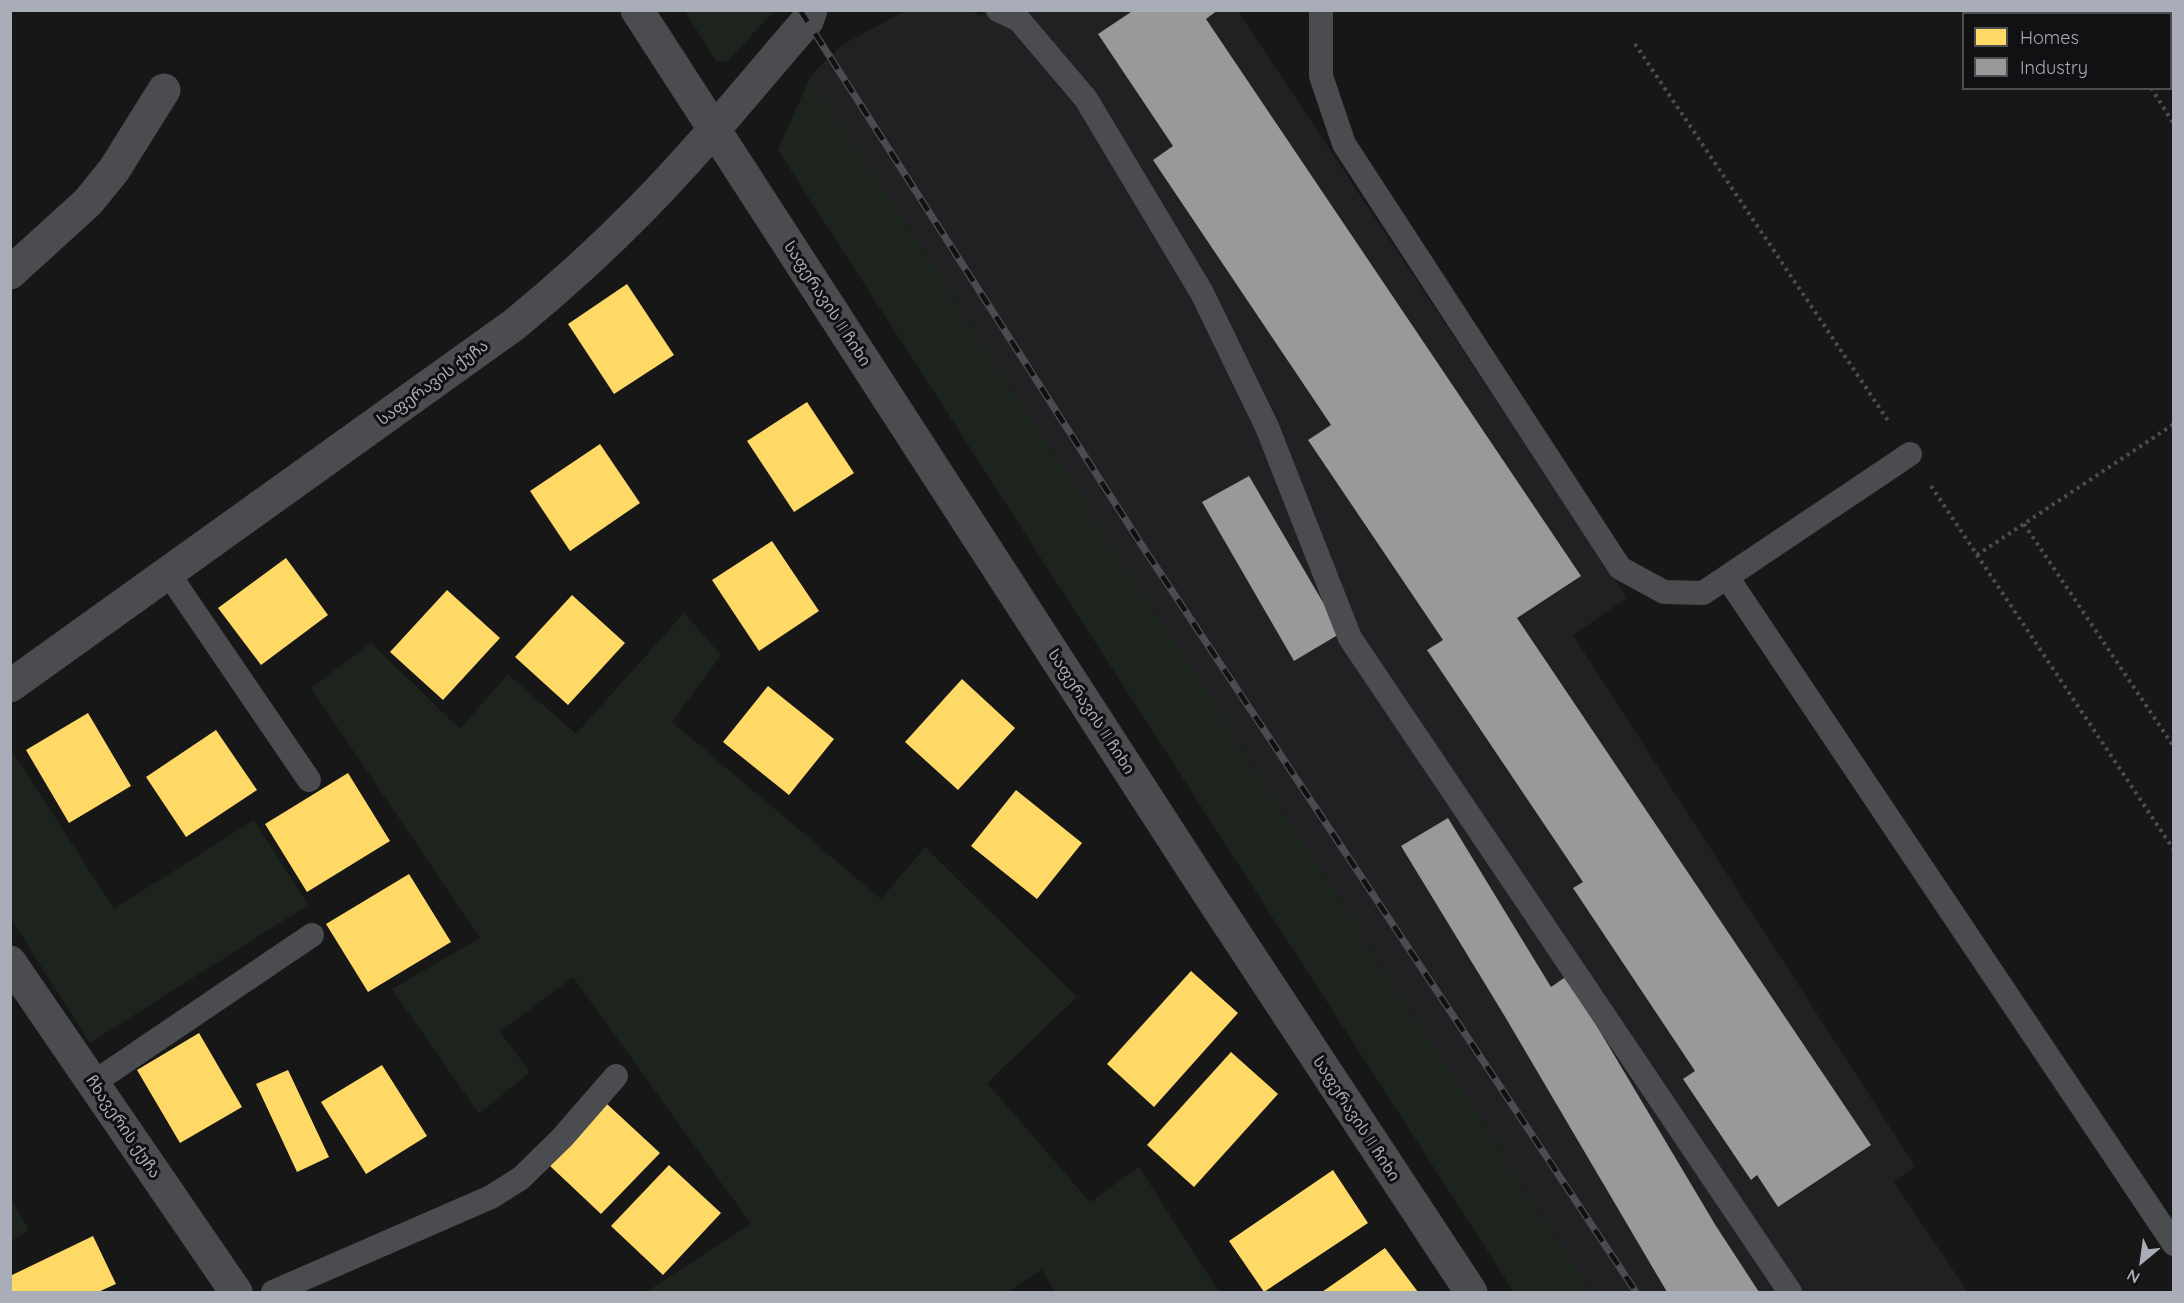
<!DOCTYPE html>
<meta charset="utf-8">
<style>
body{margin:0}
#map{position:relative;width:2184px;height:1303px;overflow:hidden;background:#171717;font-family:Quicksand,sans-serif}
canvas{display:block}
.frame{position:absolute;inset:0;border:12px solid #a8adb8;pointer-events:none}
.legend{position:absolute;left:1962px;top:12px;width:210px;height:78px;box-sizing:border-box;background:#111113;border:2px solid #4d4f55;margin:0;padding:8px 10px;list-style:none;font-size:18px;color:#a8adb8}
.legend li{display:flex;align-items:center;gap:12px;height:30px}
.legend b{width:30px;border:2px solid #4d4f55}
.north{position:absolute;left:2112px;top:1231px;width:60px;height:60px;-webkit-text-stroke:4px #111113;paint-order:stroke;rotate:209deg;font-size:16px;font-weight:700;line-height:24px;text-align:center;color:#a8adb8}
.north::after{content:'';display:block;margin:auto;width:21px;height:27px;background:#a8adb8;clip-path:polygon(50% 0,100% 100%,50% 72%,0 100%)}
</style>
<div id="map">
<canvas width="2184" height="1303"></canvas>
<div class="frame"></div>
<ul class="legend">
<li><b style="height:16px;background:#ffd966"></b>Homes</li>
<li><b style="height:16px;background:#999"></b>Industry</li>
</ul>
<div class="north">N</div>
</div>
<script>
const g = document.querySelector('canvas').getContext('2d');
g.lineJoin = 'round';
function fill(path, color) {
  g.fillStyle = color;
  g.fill(path, 'evenodd');
}
function stroke(path, color, width, dash) {
  g.strokeStyle = color;
  g.lineWidth = width;
  g.lineCap = dash ? 'butt' : 'round';
  g.setLineDash(dash || []);
  g.stroke(path);
}
function write(font, color, halo, rows, align = 'center') {
  g.font = font + ' Quicksand,"Noto Sans Georgian",sans-serif';
  g.lineWidth = 6;
  g.setLineDash([]);
  g.textBaseline = 'middle';
  g.strokeStyle = halo;
  g.fillStyle = color;
  for (const [text, x, y, turn = 0] of rows) {
    g.save();
    g.translate(x, y);
    g.rotate((+turn || 0) * Math.PI / 180);
    g.textAlign = isNaN(turn) ? turn : align;
    if (halo) g.strokeText(text, 0, 0);
    g.fillText(text, 0, 0);
    g.restore();
  }
}
fill(new Path2D(`
 M983 10 1238 11 1627 598 1573 635 1915 1166 1894 1182 1968 1292H1592L811 75 842 45 905 11H969L983 16Z`), '#212123');
fill(new Path2D(`
 M685 11H774L727 62 716 61Z
 M811 75 1592 1292H1514L778 150Z
 M684 613 721 655 672 722 881 899 925 847 1077 997 987 1083 1090 1202 1139 1167 1219 1292H1128L1126 1291 1124 1292H1055L1042 1270 1007 1292H646L751 1224 573 977 500 1032 530 1072 479 1114 392 989 480 938 311 688 371 643 460 729 508 674 576 734Z
 M11 749 114 909 254 820 308 905 90 1043 11 919Z
 M11 1199 29 1230 11 1241H10Z`), '#1d241e');
fill(new Path2D(`
 M627 284 674 355 614 394 568 324Z
 M807 402 854 473 794 512 747 441Z
 M600 444 640 503 570 551 530 491Z
 M772 541 819 611 759 651 712 580Z
 M286 558 328 615 261 665 218 608Z
 M447 590 500 638 443 700 390 652Z
 M572 595 625 643 568 705 515 657Z
 M962 679 1015 728 958 790 905 742Z
 M768 686 834 739 789 795 723 742Z
 M88 713 131 786 69 823 26 750Z
 M216 730 257 790 186 837 146 777Z
 M348 773 390 841 307 892 265 824Z
 M1016 790 1082 843 1037 899 971 846Z
 M409 874 451 942 368 992 326 924Z
 M1191 971 1238 1013 1154 1107 1107 1064Z
 M199 1033 242 1107 180 1143 137 1070Z
 M1231 1052 1278 1094 1194 1187 1147 1145Z
 M382 1065 427 1136 366 1174 321 1102Z
 M288 1070 329 1157 297 1172 256 1084Z
 M607 1104 660 1153 601 1214 549 1165Z
 M669 1165 721 1213 663 1275 611 1226Z
 M1333 1170 1368 1223 1264 1292 1229 1241Z
 M93 1236 116 1284 98 1292H10V1276Z
 M1385 1248 1418 1292H1322Z`), '#ffd966');
fill(new Path2D(`
 M1134 10H1218L1206 19 1581 576 1517 618 1871 1145 1778 1207 1757 1175 1751 1180 1683 1079 1695 1071 1573 888 1583 882 1427 650 1443 640 1308 440 1331 425 1153 160 1173 146 1098 34Z
 M1249 476 1341 633 1294 661 1202 502Z
 M1448 818 1551 987 1567 976 1716 1226 1759 1292H1667L1504 1015 1401 846Z`), '#999');
stroke(new Path2D(`
 M2101 10 2103 14
 M1635 44 1889 422
 M2151 88 2174 124
 M2174 232V241
 M1931 486 2174 850
 M2024 524 2174 747
 M1977 555 2174 424`), '#4d4e52', 4, [3, 4.5]);
stroke(new Path2D(`
 M998 10 1019 20 1086 99 1202 293 1267 427 1350 638 1790 1292
 M1321 10V76L1344 144 1620 568 1664 592 1703 593 1910 454
 M168 573 309 780
 M1727 577 2174 1244
 M93 1083 312 935
 M273 1292 491 1197 521 1178 562 1138 616 1076`), '#4b4c50', 24);
stroke(new Path2D(`
 M637 10 1207 891 1471 1292
 M10 273 88 202 114 170 164 90
 M10 686 515 324C560 287 603 248 643 207 701 148 753 83 807 21L811 10
 M10 962 236 1292`), '#4b4c50', 33);
const rail = new Path2D(`
 M800 10 1141 544 1636 1292`);
stroke(rail, '#4b4c4f', 7);
stroke(rail, '#111113', 4.5, [14]);
write('16px', '#a8adb8', '#111113', [
 ["საფერავის II ჩიხი",827,304,57],
 ["საფერავის ქუჩა",433,383,-36],
 ["საფერავის II ჩიხი",1091,712,57],
 ["საფერავის II ჩიხი",1356,1119,57],
 ["ჩხავერის ქუჩა",123,1127,56]
]);
</script>
